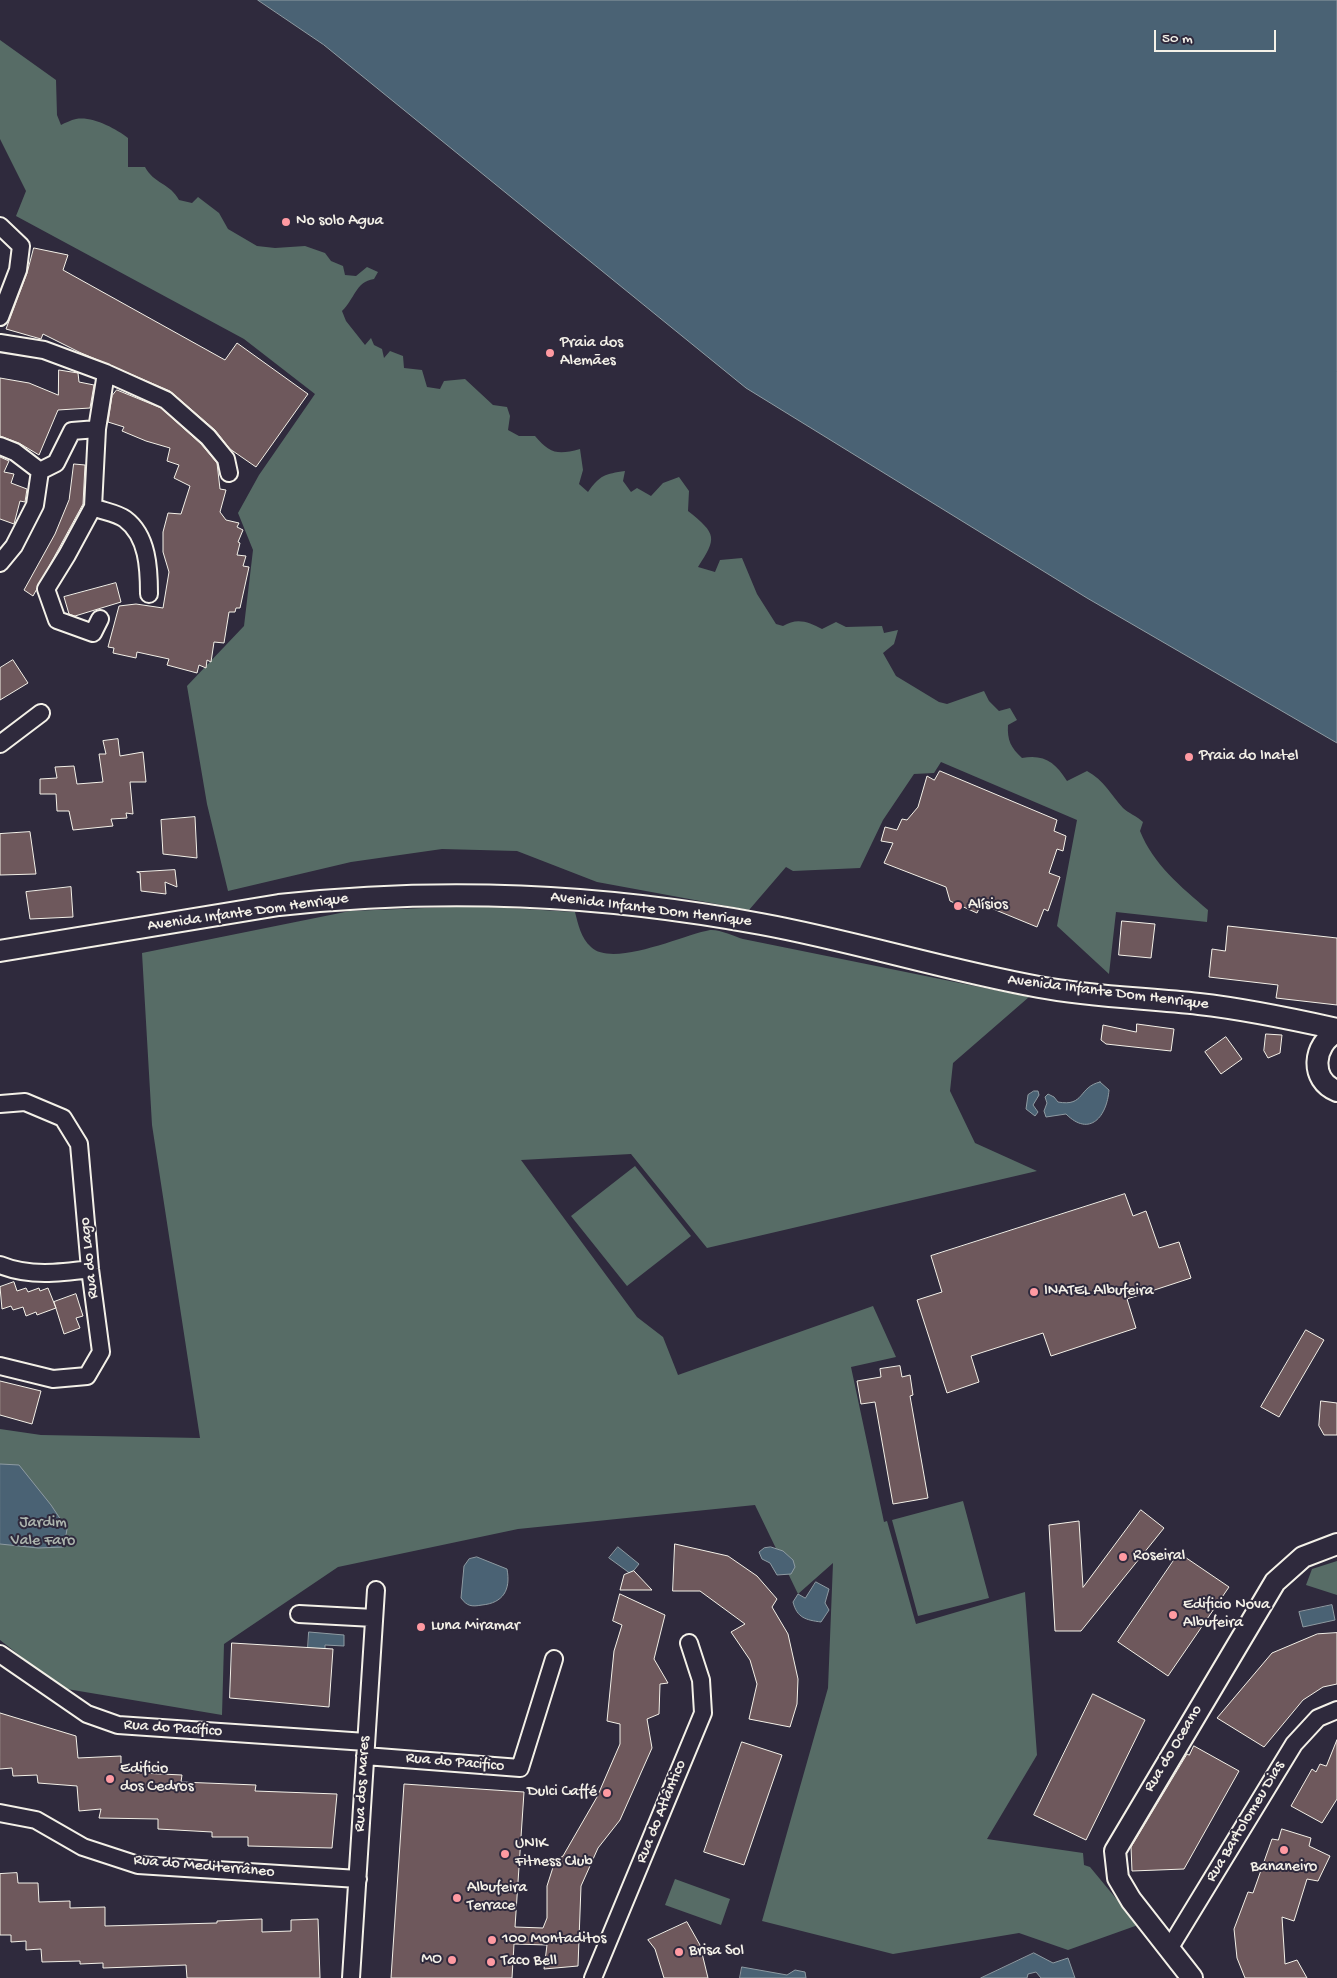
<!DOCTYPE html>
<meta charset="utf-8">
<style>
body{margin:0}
#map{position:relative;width:1337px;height:1978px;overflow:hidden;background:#2f2a3d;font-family:"Gochi Hand",sans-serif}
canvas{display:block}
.scale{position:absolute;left:1154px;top:30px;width:122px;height:22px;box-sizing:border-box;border:2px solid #f4f1e8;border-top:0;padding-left:6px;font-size:15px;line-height:18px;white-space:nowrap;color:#f4f1e8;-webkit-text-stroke:4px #2f2a3d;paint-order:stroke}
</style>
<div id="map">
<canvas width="1337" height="1978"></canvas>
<div class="scale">50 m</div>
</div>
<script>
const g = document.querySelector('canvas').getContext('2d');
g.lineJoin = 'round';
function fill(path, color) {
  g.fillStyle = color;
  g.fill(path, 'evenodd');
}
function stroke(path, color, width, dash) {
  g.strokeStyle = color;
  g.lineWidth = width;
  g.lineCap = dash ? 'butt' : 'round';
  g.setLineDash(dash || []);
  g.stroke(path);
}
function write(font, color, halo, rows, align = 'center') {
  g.font = font + ' "Gochi Hand",sans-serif';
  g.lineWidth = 4;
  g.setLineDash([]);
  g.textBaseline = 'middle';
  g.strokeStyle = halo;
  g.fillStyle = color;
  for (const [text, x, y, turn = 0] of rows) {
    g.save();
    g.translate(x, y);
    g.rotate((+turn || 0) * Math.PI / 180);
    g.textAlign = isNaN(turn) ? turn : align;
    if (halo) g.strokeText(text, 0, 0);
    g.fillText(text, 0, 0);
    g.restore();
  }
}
fill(new Path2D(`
 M0 40 56 80 57 115 61 125C65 123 71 120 76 119 92 116 115 128 128 138V167H145C153 183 171 184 179 200L192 203 198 197 219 213 228 229 257 246 275 248 305 246 325 253 331 261 343 266 345 275 356 276 367 267 378 272 374 279C355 282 355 299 342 311L346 321 365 345 371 338 374 345 382 349 384 358 390 351 403 356 404 368 422 370 427 387 440 389 444 381 465 379 493 405 507 407 510 416 508 430 519 436H535C550 454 558 455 580 449L583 470 579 484 588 492C600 475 605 474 625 471L623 481 631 492 637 488 651 496 663 483 679 477 689 491 688 511C717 534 717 538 698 567L715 572 720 560 742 558 757 594 776 624 783 626C797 617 809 622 822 629L836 622 846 627 882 626 884 633 898 630 894 644 883 653 896 676 939 702 947 704 984 691 989 701 999 711 1010 708 1017 720 1008 725C1007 740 1011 748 1022 758 1044 754 1055 762 1067 781L1087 771C1104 780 1111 795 1123 808 1128 813 1137 816 1143 822L1140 831C1153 864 1181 887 1208 910L1207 922 1116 912 1109 974 1057 926 1077 820 941 762 934 773 914 774 883 820 860 868 793 871 786 867 749 910 597 882 517 851 442 849 351 862 228 891 207 804 187 686 244 626 253 550 238 513 259 475 315 394 244 339 16 216 26 191 0 139Z
 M474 906 575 912C578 924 581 938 591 947 613 968 683 935 710 930 719 929 734 936 743 939L1029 997 953 1063 950 1091 975 1143 1037 1171 707 1248 631 1154 521 1160 637 1317 663 1337 678 1375 873 1306 896 1357 851 1367 884 1522 887 1521 916 1624 1025 1592 1037 1755 987 1839 1083 1853 1084 1865 1090 1867 1138 1925 1068 1950 1019 1933 893 1954 762 1921 828 1688 833 1563 798 1594 755 1505 518 1529 338 1567 224 1644 222 1715 61 1688 0 1640V1429L41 1435 200 1438 152 1125 142 953 350 911Z
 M635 1166 691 1236 627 1286 571 1216Z
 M963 1501 989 1598 918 1616 892 1520Z
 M1337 1561V1595L1306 1585 1312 1569Z
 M675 1879 730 1899 721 1925 665 1905Z`), '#576c66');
const water = new Path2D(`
 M258 0H1337V743L1087 598 746 388 324 45Z
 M1100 1082 1109 1090C1107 1116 1090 1138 1066 1114L1046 1117 1044 1111 1047 1103 1045 1097 1048 1094 1054 1097 1058 1102C1085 1107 1078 1087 1100 1082Z
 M1034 1091H1038L1039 1095 1033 1105 1038 1112 1035 1116 1026 1109 1028 1095Z
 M0 1464 19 1465 51 1505 67 1529 64 1547 38 1548 0 1544Z
 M618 1547 639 1564 631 1574 609 1558Z
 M771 1547 783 1551 793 1560 795 1567 791 1574 777 1575 770 1563 762 1559 759 1552 764 1548Z
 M477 1557 507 1569C511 1590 503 1603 482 1605 471 1607 467 1606 461 1598L464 1566 469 1559Z
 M816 1582 829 1589 825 1603 829 1610 821 1622C806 1620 797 1618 793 1602L798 1594 805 1598Z
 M1332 1605 1335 1620 1303 1627 1299 1612Z
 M309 1632 344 1635V1646L325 1645V1649L308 1648Z
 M1034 1953 1053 1963 1068 1958 1075 1978H1041L1036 1972 1028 1974 1027 1978H981Z
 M742 1967 787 1975 795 1970 805 1972 806 1978H740Z`);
fill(water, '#4a6274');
stroke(water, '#8e9ba2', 1);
const building = new Path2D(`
 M34 248 68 255 63 270 225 360 237 343 308 394 256 467 230 449 215 430 170 391 79 352 43 334 41 339 6 329 27 273Z
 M59 370 78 373 79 382 94 385 90 408 58 410 39 455 19 443 0 436V378L29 383 58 395Z
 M117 390 161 408 201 444 217 463 220 489 226 490 220 512 226 520 239 523 237 527 243 530 238 542 240 543 237 555 246 556 243 566 249 567 240 608H236L235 612H229L224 643 214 642 211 662 207 660 206 668 199 665 197 673 167 665 169 659 137 652 136 658 113 653 114 648 108 647 119 606 136 604 163 608 169 572 163 552V532L168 513 181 514 190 486 174 478 179 465 167 461 170 448 146 441 122 431 124 427 108 422 112 396Z
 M0 457 9 461 4 472 14 474 11 483 27 489 25 502 20 501 14 524 0 519Z
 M74 464 85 465 83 504 33 596 24 590 55 534 69 500Z
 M116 583 121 602 75 616 69 614 64 597Z
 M13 660 28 683 0 700V668Z
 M118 739 120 756 143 752 146 782H130L133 814 126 813 127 818 111 819 113 826 73 830 69 811H57L56 794H40V779L57 778 55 767 74 766 77 784 103 782 99 754H106L103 741Z
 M940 771 1057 820 1054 831 1066 836 1063 851 1057 849 1049 873 1060 877 1048 911 1044 909 1037 927 981 904 977 913 950 901 946 887 884 863 893 843 881 841 885 827 897 830 902 819 907 820 918 807 927 776 934 780Z
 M195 817 197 858 163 854 161 820Z
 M30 832 36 874 0 875V834Z
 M175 870 177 887 165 882 166 894 141 891 140 873 137 872Z
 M71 887 73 917 30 919 26 892Z
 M1122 921 1155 924 1151 958 1119 955Z
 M1228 926 1337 938V1005L1276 998 1278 985 1209 977 1212 949 1225 951Z
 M1137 1024 1174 1029 1171 1051 1106 1044 1101 1040 1103 1025 1136 1032Z
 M1266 1034 1282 1035 1280 1053 1268 1058 1264 1051Z
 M1226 1037 1242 1059 1221 1074 1205 1052Z
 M1125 1194 1133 1216 1146 1211 1159 1248 1179 1242 1191 1278 1127 1299 1136 1328 1051 1356 1043 1333 971 1356 979 1382 947 1393 917 1300 942 1292 931 1256Z
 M14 1282 17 1291 26 1288 28 1292 39 1288 40 1291 48 1288 56 1308 37 1315 36 1312 26 1316 23 1307 13 1310 11 1306 2 1309 0 1287Z
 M76 1294 83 1316 76 1318 80 1328 64 1334 54 1302Z
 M1306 1330 1324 1340 1279 1417 1261 1407Z
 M900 1366 902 1377 910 1375 913 1395 910 1396 928 1498 893 1504 875 1402 861 1404 857 1381 881 1377 880 1369Z
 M0 1381 41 1391 32 1424 0 1415Z
 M1321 1401 1337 1403V1435H1324L1319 1426Z
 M1141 1510 1164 1528 1081 1631H1055L1049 1525 1079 1521 1083 1587Z
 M675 1544 728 1556 757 1576 777 1599 772 1607 788 1634 798 1679 797 1704 790 1727 749 1719 757 1684 750 1660 731 1632 745 1624 700 1591H673Z
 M1179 1553 1229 1587 1168 1676 1118 1642Z
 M634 1571 652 1590H620L624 1575Z
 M620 1594 665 1615 654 1659 668 1683 660 1684 659 1714 647 1719 652 1748 620 1820 598 1848 581 1886 578 1966 544 1969 547 1945 514 1944 512 1978H391L404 1784 524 1792 515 1927 543 1928 547 1918V1886L555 1861 563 1856 597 1797 620 1744V1724L607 1721 614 1651 622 1625 613 1621Z
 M1337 1633V1684L1323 1687 1303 1700 1264 1747 1217 1718 1272 1653 1317 1634Z
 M232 1643 333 1649 329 1707 230 1698Z
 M1093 1694 1145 1720 1086 1840 1034 1815Z
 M0 1713 76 1736 78 1758 121 1756V1772L182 1775 181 1782 256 1785 255 1791 337 1794 332 1848 248 1846V1837H212V1832L158 1829V1819L99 1818 101 1809 79 1811 77 1786 38 1783 37 1775 13 1776 12 1768 0 1769Z
 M1337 1740V1799L1322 1823 1291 1806 1312 1769 1316 1772 1320 1764 1326 1766Z
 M742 1742 782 1755 744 1865 704 1852Z
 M1194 1746 1239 1771 1184 1869 1132 1871 1131 1847 1187 1754 1189 1755Z
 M1282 1829 1311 1838 1309 1846 1330 1856 1318 1881 1307 1879 1294 1921 1282 1917 1285 1964 1297 1960 1307 1978H1245L1237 1958 1234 1929 1248 1892 1253 1893 1272 1839 1278 1840Z
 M17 1873 18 1883H38L39 1902 70 1901V1908L105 1907V1926L217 1923V1921L262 1919V1932L291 1931V1920L318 1919 320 1978H187L186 1965 103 1968V1963L80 1964V1961L42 1962 41 1949 26 1950V1941L11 1942V1935H0V1874Z
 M687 1922 700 1945 708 1978H664L655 1949 648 1940Z`);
fill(building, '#6e585c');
stroke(building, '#f4f1e8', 1);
const minor = new Path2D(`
 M0 226 21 246 18 270 0 317
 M0 343 44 350 106 373 166 400 208 437 226 459 229 473
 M0 446 15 452 40 471 35 505 14 546 0 563
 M40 471 56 463 72 431 97 429
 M93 507C102 511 117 513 125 519 148 536 149 569 149 594
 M100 619 93 633 57 620 46 589 67 555 93 507 97 429 106 373
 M0 744 41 713
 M0 1104 25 1102 63 1118 79 1144 90 1269 101 1352 87 1376 53 1379 0 1366
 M0 1265C29 1277 60 1273 90 1269
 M299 1614 374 1618
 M0 1654 87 1714 118 1725 366 1742
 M365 1756 520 1768 554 1659
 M0 1813 36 1820 83 1847 138 1865 358 1879
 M1169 1949 1294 1744 1318 1718 1337 1710
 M351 1978 376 1590
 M593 1978 703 1713 701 1680 689 1643`);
const tertiary = new Path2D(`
 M0 951 279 905C443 887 599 894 761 924 854 941 945 970 1039 987 1092 997 1146 998 1199 1004 1245 1009 1292 1019 1337 1029
 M1337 1032C1313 1044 1309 1080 1337 1091
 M1192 1978 1131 1900 1118 1878 1115 1851 1275 1582 1303 1557 1337 1544`);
stroke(minor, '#f4f1e8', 20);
stroke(tertiary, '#f4f1e8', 24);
stroke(minor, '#2f2a3d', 16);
stroke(tertiary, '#2f2a3d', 20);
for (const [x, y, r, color] of [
 [286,222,5,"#ff9aa2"],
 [550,353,5,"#ff9aa2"],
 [1189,757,5,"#ff9aa2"],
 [958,906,5,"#ff9aa2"],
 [1034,1292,5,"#ff9aa2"],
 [1123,1557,5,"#ff9aa2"],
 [1173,1615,5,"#ff9aa2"],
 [421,1627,5,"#ff9aa2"],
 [110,1779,5,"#ff9aa2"],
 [607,1793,5,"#ff9aa2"],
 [1284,1850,5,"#ff9aa2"],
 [505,1854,5,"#ff9aa2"],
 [457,1898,5,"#ff9aa2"],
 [492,1940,5,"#ff9aa2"],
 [679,1952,5,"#ff9aa2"],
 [452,1960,5,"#ff9aa2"],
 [491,1962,5,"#ff9aa2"]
]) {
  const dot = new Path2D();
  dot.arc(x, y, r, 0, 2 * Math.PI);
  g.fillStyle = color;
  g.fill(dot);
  stroke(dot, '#2f2a3d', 2);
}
write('16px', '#f4f1e8', '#2f2a3d', [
 ["No solo Agua",296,222],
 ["Praia dos",560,344],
 ["Alemães",560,362],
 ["Praia do Inatel",1199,757],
 ["Alísios",968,906],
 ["INATEL Albufeira",1044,1292],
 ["Roseiral",1133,1557],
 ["Edificio Nova",1183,1606],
 ["Albufeira",1183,1624],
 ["Luna Miramar",431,1627],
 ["Edificio",120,1770],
 ["dos Cedros",120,1788],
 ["Dulci Caffé",597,1793,"right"],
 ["UNIK",515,1845],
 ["Fitness Club",515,1863],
 ["Bananeiro",1284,1868,"center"],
 ["Albufeira",467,1889],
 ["Terrace",467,1907],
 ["100 Montaditos",502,1940],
 ["Brisa Sol",689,1952],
 ["MO",442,1960,"right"],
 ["Taco Bell",501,1962]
], 'left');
write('16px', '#f4f1e8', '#2f2a3d', [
 ["Avenida Infante Dom Henrique",651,910,7],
 ["Avenida Infante Dom Henrique",248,913,-8],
 ["Avenida Infante Dom Henrique",1108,993,7],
 ["Rua do Lago",90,1258,-96],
 ["Rua do Pacífico",173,1729,4],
 ["Rua do Oceano",1174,1749,-59],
 ["Rua do Pacifico",455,1763,5],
 ["Rua dos Mares",363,1784,-87],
 ["Rua do Atlântico",662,1812,-68],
 ["Rua Bartolomeu Dias",1246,1822,-59],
 ["Rua do Mediterrâneo",204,1867,5]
]);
write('16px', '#adb5ae', '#2f2a3d', [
 ["Jardim",43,1524],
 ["Vale Faro",43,1542]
]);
</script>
